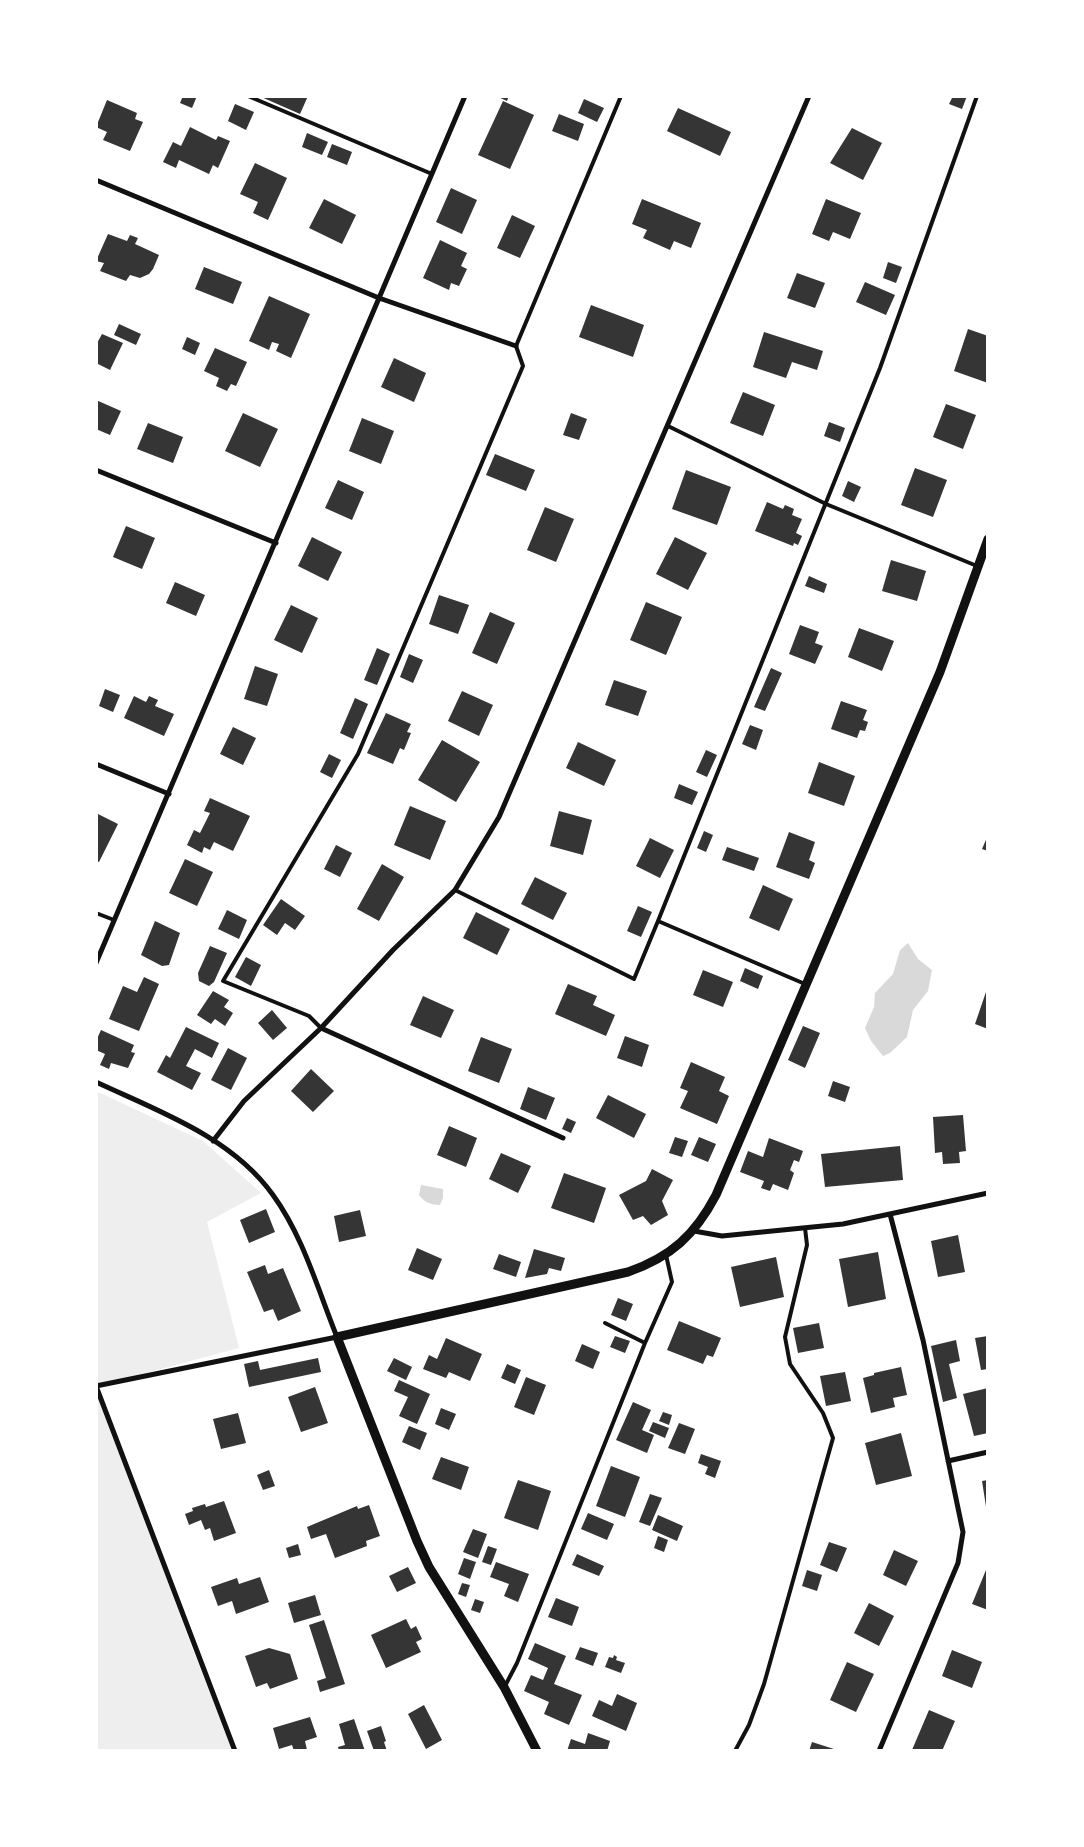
<!DOCTYPE html>
<style>
body{margin:0}
#map{position:relative;width:1084px;height:1847px;overflow:hidden;background:#fff;font-family:"DejaVu Sans",sans-serif}
canvas{display:block}
.frame{position:absolute;inset:0;border:98px solid #fff;pointer-events:none}
</style>
<div id="map">
<canvas width="1084" height="1847"></canvas>
<div class="frame"></div>
</div>
<script>
const g = document.querySelector('canvas').getContext('2d');
g.lineJoin = 'round';
function fill(path, color) {
  g.fillStyle = color;
  g.fill(path, 'evenodd');
}
function stroke(path, color, width, dash) {
  g.strokeStyle = color;
  g.lineWidth = width;
  g.lineCap = dash ? 'butt' : 'round';
  g.setLineDash(dash || []);
  g.stroke(path);
}
fill(new Path2D(`
 M96 1091 203 1141 261 1193 207 1222 239 1348 97 1386 191 1645 233 1751H96Z`), '#eee');
fill(new Path2D(`
 M908 943 918 959 932 970 928 991 913 1010 907 1037 890 1053 883 1056 871 1041 865 1028 874 1007 875 993 893 974 900 950Z
 M421 1185 443 1189V1198L440 1205C431 1205 424 1202 419 1195Z`), '#d9d9d9');
fill(new Path2D(`
 M183 96H197L192 108 180 103Z
 M259 96H308L300 114Z
 M496 96H509L507 101Z
 M953 96H967L962 109 949 104Z
 M584 99 604 108 597 122 578 113Z
 M107 100 137 113 135 119 143 122 130 151 103 140 107 132 96 127Z
 M503 101 534 115 510 169 478 155Z
 M235 104 254 112 246 130 228 121Z
 M678 108 731 132 720 156 667 131Z
 M559 114 584 124 578 141 552 131Z
 M190 127 216 140 218 136 230 141 218 168 213 165 209 174 179 160 176 168 163 162 173 142 181 146Z
 M852 128 882 143 863 180 830 163Z
 M307 133 328 142 322 155 302 147Z
 M332 144 352 152 347 165 327 157Z
 M255 163 287 178 268 220 253 213 258 202 240 194Z
 M451 188 477 200 462 234 436 222Z
 M324 199 356 215 342 244 309 228Z
 M642 199 701 223 691 248 674 241 670 250 643 238 647 230 632 224Z
 M826 199 861 213 850 239 833 232 829 241 812 234Z
 M512 215 535 226 520 258 497 248Z
 M108 234 127 241 130 235 138 238 135 244 159 255 153 269 149 274 140 278 130 275 126 281 100 271 104 263 96 261Z
 M440 240 467 253 461 266 467 269 459 286 451 283 449 290 423 278Z
 M888 262 902 267 896 283 883 278Z
 M204 267 242 282 233 304 195 289Z
 M797 273 825 283 815 308 787 298Z
 M865 282 895 295 886 315 856 302Z
 M269 296 310 314 291 358 276 351 279 344 272 342 269 350 249 341Z
 M591 305 644 325 633 357 579 337Z
 M119 324 141 334 136 345 114 335Z
 M968 329 988 336V383L954 371Z
 M764 332 823 351 817 370 792 362 786 378 753 367Z
 M102 334 123 343 110 370 96 363V345Z
 M187 337 200 343 195 355 182 349Z
 M215 348 247 362 236 386 231 384 227 391 216 386 219 378 204 371Z
 M394 358 426 373 414 402 381 387Z
 M743 392 775 405 763 436 730 423Z
 M96 400 121 411 110 435 96 429Z
 M946 404 976 415 963 449 933 437Z
 M243 413 278 429 260 467 225 451Z
 M571 413 587 419 579 440 563 435Z
 M362 418 394 431 381 464 349 451Z
 M829 422 845 428 840 442 824 436Z
 M148 423 183 437 173 463 137 449Z
 M495 454 535 470 526 491 486 475Z
 M915 468 947 480 933 517 901 505Z
 M686 470 731 487 717 525 672 509Z
 M338 480 364 492 352 520 325 508Z
 M848 481 861 487 854 502 842 496Z
 M767 502 783 509 785 505 794 509 792 515 802 519 796 533 802 536 798 545 794 543 793 546 755 531Z
 M545 507 574 519 556 562 527 550Z
 M126 526 155 538 142 569 113 557Z
 M312 537 342 552 328 581 298 566Z
 M675 537 707 553 688 590 656 574Z
 M891 560 926 571 917 601 882 591Z
 M809 576 827 584 824 593 805 586Z
 M175 582 205 595 196 616 166 603Z
 M439 595 469 605 458 634 429 624Z
 M646 602 682 617 666 655 630 640Z
 M291 605 318 618 302 653 274 640Z
 M490 612 515 623 497 664 472 653Z
 M800 625 819 632 815 643 823 646 815 664 789 654Z
 M859 628 894 641 882 671 848 657Z
 M377 648 390 654 377 685 364 680Z
 M409 654 423 660 413 683 400 677Z
 M255 666 278 674 267 706 244 699Z
 M771 668 782 673 765 711 754 707Z
 M614 680 647 691 638 716 605 705Z
 M105 689 120 695 113 712 99 706Z
 M462 691 493 705 479 736 448 721Z
 M134 696 146 702 149 696 158 700 155 706 174 714 164 736 124 718Z
 M355 698 368 704 353 739 340 733Z
 M841 701 867 710 863 720 868 722 865 731 860 730 857 738 831 729Z
 M386 713 411 724 407 732 411 733 404 750 400 748 393 764 367 753Z
 M750 725 763 730 756 750 742 744Z
 M233 727 256 738 243 765 220 754Z
 M442 740 480 762 456 802 418 780Z
 M578 742 616 760 604 786 566 768Z
 M706 750 717 755 707 777 696 772Z
 M329 754 341 760 332 778 320 772Z
 M819 762 855 776 844 806 808 793Z
 M679 784 698 792 692 805 674 798Z
 M210 798 250 816 233 851 214 842 210 850 204 847 202 853 187 845 194 830 200 833 210 813 204 811Z
 M410 806 446 821 430 860 394 845Z
 M559 811 592 820 583 855 550 846Z
 M96 813 118 824 99 862 96 861Z
 M704 831 713 835 706 852 697 848Z
 M789 832 815 842 809 860 815 863 809 879 776 867Z
 M988 835V851L982 849Z
 M650 838 674 850 660 878 636 866Z
 M336 845 352 853 340 877 324 869Z
 M727 847 759 858 754 871 722 860Z
 M185 859 213 872 197 906 169 893Z
 M382 864 404 877 379 921 357 909Z
 M535 877 567 893 553 920 521 904Z
 M763 885 793 899 779 931 749 918Z
 M281 899 305 916 295 930 285 923 277 935 263 925Z
 M638 906 652 912 641 937 627 931Z
 M227 910 247 920 239 939 218 929Z
 M476 912 510 929 497 955 463 938Z
 M155 921 180 933 169 965 162 966 141 955Z
 M210 946 227 953 214 982 209 986 199 981 198 973Z
 M246 957 261 965 251 986 235 977Z
 M745 968 763 976 758 989 740 981Z
 M703 970 733 982 723 1007 693 995Z
 M144 977 159 984 139 1031 109 1019 123 986 137 992Z
 M568 984 597 996 593 1005 615 1015 606 1036 555 1014Z
 M987 989H988V1029L975 1024Z
 M213 991 229 1000 224 1007 233 1013 225 1026 215 1019 211 1024 197 1015Z
 M423 996 454 1010 441 1038 410 1025Z
 M272 1010 287 1028 273 1040 258 1023Z
 M803 1026 820 1033 805 1068 788 1060Z
 M186 1027 219 1043 212 1058 195 1049 186 1066 201 1073 192 1090 157 1072 166 1055 170 1058Z
 M101 1030 134 1045 131 1052 135 1053 128 1068 111 1063 109 1069 100 1065 105 1054 96 1050V1041Z
 M625 1036 649 1045 642 1067 617 1058Z
 M481 1037 512 1049 499 1083 468 1071Z
 M228 1048 247 1058 231 1090 211 1080Z
 M691 1062 725 1077 719 1091 729 1096 717 1124 680 1108 688 1091 680 1088Z
 M311 1069 334 1091 313 1112 291 1091Z
 M833 1081 850 1087 845 1102 828 1096Z
 M528 1087 555 1098 546 1120 520 1109Z
 M608 1095 646 1114 634 1138 596 1118Z
 M963 1115 966 1151 959 1152 960 1163 943 1164 942 1152 935 1153 933 1117Z
 M567 1118 576 1122 571 1133 562 1129Z
 M449 1126 477 1138 466 1167 437 1155Z
 M675 1137 688 1141 682 1157 669 1153Z
 M699 1137 716 1144 708 1162 691 1155Z
 M769 1138 803 1151 799 1162 794 1160 790 1170 794 1173 788 1190 773 1184 770 1191 761 1188 764 1181 740 1172 748 1151 763 1157Z
 M900 1146 903 1180 825 1187 821 1154Z
 M501 1153 531 1166 518 1193 489 1179Z
 M652 1169 673 1180 662 1201 668 1215 651 1225 643 1216 633 1220 619 1195 646 1181Z
 M564 1173 606 1188 594 1223 551 1208Z
 M266 1209 275 1232 249 1243 240 1220Z
 M360 1210 366 1236 339 1242 334 1216Z
 M958 1235 965 1272 938 1277 931 1241Z
 M417 1248 442 1259 433 1280 408 1270Z
 M534 1249 565 1258 561 1271 549 1268 547 1274 525 1278Z
 M878 1252 886 1299 848 1307 839 1259Z
 M499 1254 521 1262 516 1277 493 1269Z
 M776 1257 784 1297 740 1307 731 1267Z
 M265 1265 268 1274 283 1268 301 1311 278 1321 273 1309 264 1312 247 1272Z
 M618 1298 633 1304 626 1321 611 1315Z
 M679 1321 721 1338 713 1357 707 1355 703 1364 667 1350Z
 M819 1323 824 1348 798 1353 793 1328Z
 M615 1336 630 1341 625 1353 610 1347Z
 M988 1336V1369L981 1370 975 1338Z
 M446 1338 482 1354 470 1381 449 1372 446 1378 423 1369 429 1355 437 1359Z
 M956 1340 960 1361 949 1364 957 1398 943 1402 931 1346Z
 M582 1344 600 1352 593 1369 575 1361Z
 M318 1358 321 1372 249 1387 244 1364 258 1361 260 1370Z
 M394 1358 412 1367 406 1380 387 1371Z
 M507 1364 521 1370 515 1384 501 1378Z
 M901 1367 907 1395 893 1398 895 1407 871 1413 863 1378 874 1375V1373Z
 M845 1372 851 1401 826 1406 820 1376Z
 M526 1377 546 1385 534 1415 514 1407Z
 M399 1380 430 1394 417 1424 399 1416 408 1397 394 1391Z
 M315 1387 328 1423 301 1432 288 1397Z
 M988 1388V1433L974 1436 963 1394Z
 M633 1402 651 1410 642 1430 654 1435 647 1453 616 1440Z
 M441 1408 456 1414 449 1430 435 1424Z
 M663 1412 672 1415 669 1425 659 1421Z
 M238 1413 246 1443 221 1449 213 1419Z
 M653 1422 669 1428 665 1438 649 1431Z
 M679 1423 695 1429 685 1454 668 1448Z
 M409 1426 427 1433 420 1450 402 1442Z
 M901 1433 912 1476 876 1485 865 1443Z
 M701 1454 721 1461 715 1478 705 1474 708 1467 698 1463Z
 M441 1457 469 1467 461 1490 432 1479Z
 M611 1466 640 1477 625 1517 596 1506Z
 M269 1470 275 1486 263 1490 257 1475Z
 M518 1480 551 1491 538 1530 504 1518Z
 M988 1480V1513H987L982 1481Z
 M650 1494 662 1498 650 1526 639 1522Z
 M224 1501 236 1533 214 1541 210 1528 205 1530 201 1520 189 1525 185 1514 193 1511 192 1508 205 1504 206 1507Z
 M369 1505 380 1536 366 1541 367 1546 335 1558 326 1534 311 1539 307 1527 357 1506 358 1509Z
 M588 1513 614 1524 607 1540 581 1529Z
 M658 1515 683 1526 677 1541 652 1530Z
 M473 1529 487 1534 478 1558 463 1552Z
 M658 1536 668 1540 664 1552 654 1548Z
 M829 1542 847 1548 837 1572 820 1565Z
 M298 1544 301 1555 289 1558 286 1548Z
 M488 1546 497 1549 491 1565 482 1562Z
 M894 1550 918 1561 906 1586 883 1575Z
 M577 1554 604 1566 599 1576 572 1565Z
 M464 1558 476 1562 470 1579 458 1574Z
 M496 1562 529 1574 518 1602 504 1596 509 1584 490 1577Z
 M408 1567 416 1583 397 1592 389 1576Z
 M807 1570 822 1575 817 1591 802 1586Z
 M986 1570 988 1571V1610L972 1604Z
 M260 1577 269 1602 236 1614 232 1601 218 1606 211 1587 237 1578 239 1584Z
 M462 1583 470 1585 466 1597 458 1594Z
 M315 1595 321 1615 294 1623 288 1603Z
 M556 1598 579 1607 572 1626 548 1617Z
 M475 1599 484 1602 480 1613 471 1610Z
 M869 1603 894 1616 879 1646 854 1633Z
 M406 1619 411 1629 416 1626 422 1639 416 1642 421 1652 386 1668 371 1635Z
 M324 1620 345 1684 320 1692 317 1681 326 1678 309 1625Z
 M535 1643 566 1656 554 1684 582 1695 569 1725 544 1714 549 1702 524 1691 531 1675 543 1680 548 1668 528 1659Z
 M580 1647 598 1653 593 1666 575 1659Z
 M269 1648 290 1654 298 1679 270 1689 267 1683 256 1687 245 1656Z
 M952 1650 982 1662 972 1688 942 1676Z
 M614 1655 617 1657 616 1660 625 1663 621 1673 605 1667 609 1657 613 1658Z
 M847 1662 874 1674 856 1712 830 1700Z
 M617 1694 637 1703 626 1731 592 1716 599 1700 612 1706Z
 M424 1705 442 1740 426 1749 408 1714Z
 M929 1710 955 1721 942 1751H915L912 1750Z
 M310 1717 317 1737 305 1741 307 1750 294 1751 292 1745 279 1749 273 1728Z
 M354 1719 365 1751H339L338 1747 345 1745 339 1724Z
 M381 1726 386 1741 384 1742 387 1751H374L367 1731Z
 M588 1733 610 1741 607 1751H567L571 1739 585 1744Z
 M812 1742 837 1750V1751H809Z`), '#353535');
stroke(new Path2D(`
 M248 96 432 174
 M668 426 826 504 977 566
 M455 890 634 979 658 921 805 984
 M96 913 114 920
 M658 921 880 368 977 96
 M321 1028 309 1016 223 981 358 754 523 366 516 346 621 96
 M605 1323 645 1343
 M505 1686 517 1663 645 1343 672 1282 666 1255
 M735 1751 749 1725 764 1684 833 1438 823 1413 790 1364 785 1337 807 1245 805 1228`), '#111', 4);
stroke(new Path2D(`
 M96 180 379 298 516 346
 M96 470 276 543
 M96 764 169 794
 M96 963 465 96
 M321 1028 563 1138
 M96 1082C158 1111 232 1137 273 1195 303 1236 318 1290 337 1337L96 1386 235 1751
 M213 1141 244 1101 321 1028 393 950 455 890 499 817 809 96
 M694 1231 722 1236 843 1224 988 1193
 M948 1461 988 1452
 M879 1751 958 1563 963 1532 923 1340 890 1214`), '#111', 5);
stroke(new Path2D(`
 M537 1751 504 1687 429 1567 417 1541 337 1337 628 1272C671 1257 695 1235 716 1195L940 672 988 539`), '#111', 9);
</script>
